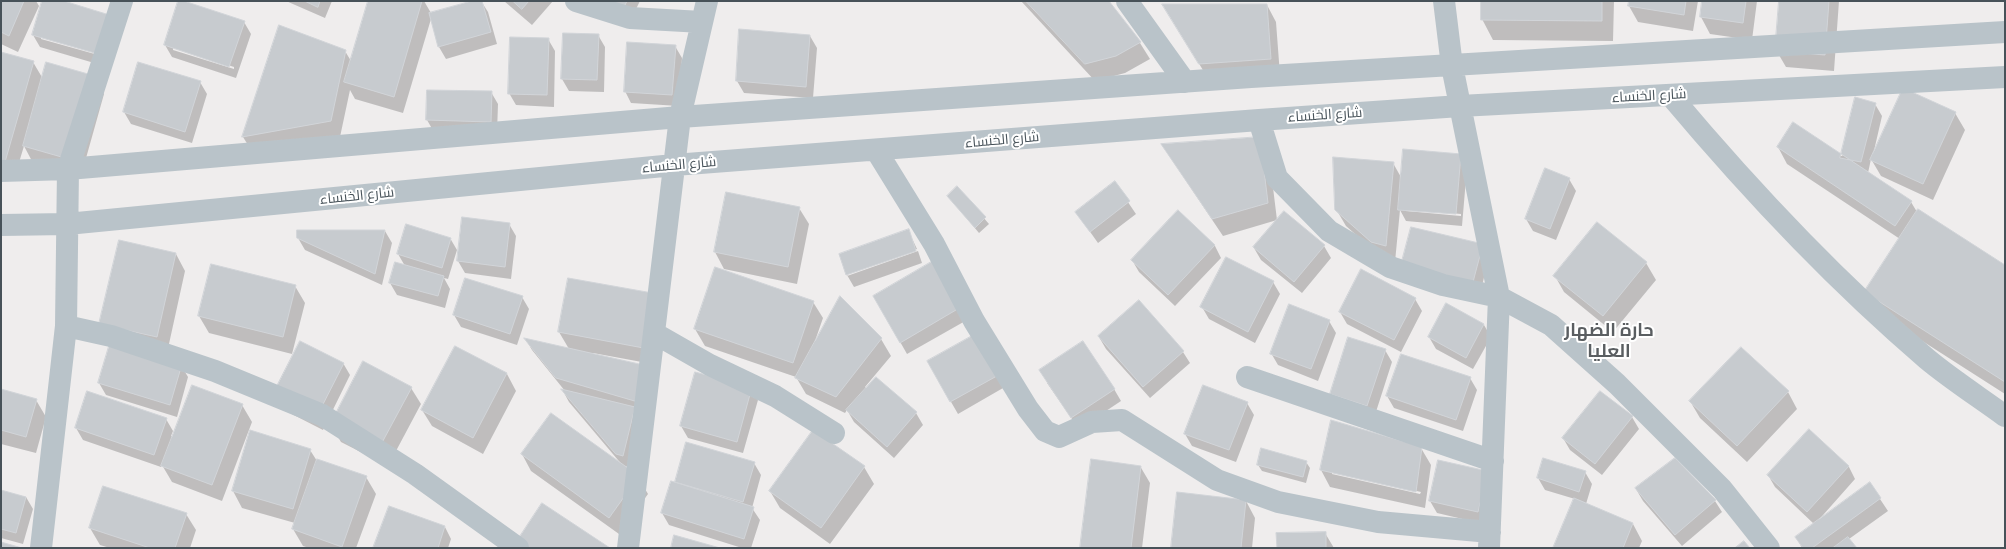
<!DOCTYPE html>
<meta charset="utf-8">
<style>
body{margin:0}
#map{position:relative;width:2006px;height:549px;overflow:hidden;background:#efeded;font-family:Raleway,sans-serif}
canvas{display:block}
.frame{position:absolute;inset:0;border:2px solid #475259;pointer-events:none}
</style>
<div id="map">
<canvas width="2006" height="549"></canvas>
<div class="frame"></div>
</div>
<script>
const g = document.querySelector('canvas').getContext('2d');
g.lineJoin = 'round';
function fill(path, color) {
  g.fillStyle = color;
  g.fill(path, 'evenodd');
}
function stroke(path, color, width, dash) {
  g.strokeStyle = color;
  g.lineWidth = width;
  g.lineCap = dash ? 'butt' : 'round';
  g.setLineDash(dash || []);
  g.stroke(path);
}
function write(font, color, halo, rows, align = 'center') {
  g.font = font + ' Raleway,Cairo,sans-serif';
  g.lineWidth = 4;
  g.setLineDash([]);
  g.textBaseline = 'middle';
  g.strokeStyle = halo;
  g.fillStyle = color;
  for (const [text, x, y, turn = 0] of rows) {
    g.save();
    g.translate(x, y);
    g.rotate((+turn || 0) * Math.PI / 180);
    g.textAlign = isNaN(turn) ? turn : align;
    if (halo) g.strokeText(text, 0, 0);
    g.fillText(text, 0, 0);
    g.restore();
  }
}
fill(new Path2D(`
 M1 1H36L39 6 18 52 1 44Z
 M43 1H61L116 18 123 30 111 68 40 47 33 35ZM41 36 110 57 109 58 41 39Z
 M179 1 244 22 251 34 236 78 172 57 165 45ZM173 47 234 67V69L173 50Z
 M286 1H332L325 18Z
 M369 1H424L431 13 475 1H481L488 12 497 44 446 59 439 47 431 19 403 113 355 99 350 90 340 137 253 153 243 137 345 51 351 61Z
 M504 1H553L532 25Z
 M587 1H640L629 23Z
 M1021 1H1108L1140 43 1150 59 1125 73 1095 81Z
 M1482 1H1614L1613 41 1493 40 1482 19Z
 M1630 1H1698L1693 31 1638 22 1629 6Z
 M1703 1H1757L1752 40 1710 34 1701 17Z
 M1780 1H1839L1834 71 1786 67 1776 50Z
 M1267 5 1276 22 1280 75 1209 80 1173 21Z
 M598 35 605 47 604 92 569 91 562 79Z
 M810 36 817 48 813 98 744 93 737 81Z
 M548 39 555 51 554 107 516 105 509 93Z
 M675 46 682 58 679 106 631 103 625 91Z
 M1 53 33 62 43 79 95 77 104 94 81 176 33 163 24 146 14 179 1 175Z
 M200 82 207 94 192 143 131 124 124 112Z
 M491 92 498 104 497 133 434 132 427 120Z
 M1875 104 1882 116 1873 155 1955 113 1965 130 1933 200 1881 176 1871 159 1868 173 1911 202 1917 212 2005 266V394L1877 312 1865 292 1900 239 1787 164 1778 147 1842 156Z
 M1162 145 1269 155 1277 220 1223 236Z
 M1460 155 1467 167 1462 226 1406 221 1400 210 1395 262 1382 258 1346 226 1336 209 1393 163 1402 179ZM1406 209 1461 214V216L1406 211Z
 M1569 179 1576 191 1556 240 1533 231 1526 219Z
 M1115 183 1136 214 1098 243 1076 212Z
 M957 187 989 224 979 233 948 196Z
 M799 208 809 224 797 284 724 269 715 252Z
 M1178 212 1215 246 1221 258 1175 306 1139 272 1132 260Z
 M1284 212 1324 246 1331 258 1302 293 1261 260 1254 248Z
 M463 218 509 224 516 236 511 279 465 273 458 261Z
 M1597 223 1646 263 1656 280 1613 332 1564 292 1555 276Z
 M1411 228 1489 257 1480 294Z
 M908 230 917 249 847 274V276L918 251 922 263 854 287 847 275 840 255Z
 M385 231 392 243 382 285 305 250 298 238Z
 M450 238 457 250 448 279 444 278 450 289 445 308 397 295 390 283 405 266 398 254Z
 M176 254 185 271 167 353 110 341Z
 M933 262 967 320 907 354 874 296Z
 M1273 282 1280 294 1255 343 1209 319 1202 307Z
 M295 286 305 303 292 354 209 333 199 316Z
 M658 295V365L593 353V355L647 367 630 467 623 466 569 402 563 391H565L532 350 526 340 569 349 559 332Z
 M522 297 529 309 517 345 461 327 454 315Z
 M1415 299 1422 311 1401 352 1347 324 1340 312Z
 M813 302 823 318 815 341 881 339 891 356 865 387 867 389 876 378 916 413 923 425 894 458 854 422 847 410 845 413 806 394 796 377 705 346 695 329Z
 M1446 305 1484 325 1491 337 1473 369 1436 349 1429 337Z
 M1329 321 1336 333 1318 381 1278 365 1271 353Z
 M980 332 1010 384 958 414 928 362Z
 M1099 337 1183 352 1190 363 1150 398 1106 349Z
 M111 344 181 365 188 377 177 417 106 395 99 383Z
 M456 347 507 374 516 391 483 454 432 426 422 410Z
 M1385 350 1392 362 1374 418 1338 406Z
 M343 363 350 375 323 430 280 408Z
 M1470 378 1477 390 1463 431 1394 408 1387 396Z
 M1047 383 1114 389 1121 401 1079 429Z
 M411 388 421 404 388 466 341 442 331 425Z
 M751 388 758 400 743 453 688 438 681 426Z
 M1 390 36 400 46 417 36 453 1 444Z
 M1601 392 1632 417 1639 429 1602 475 1570 450 1563 438Z
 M1788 392 1797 409 1747 462 1700 418 1690 401Z
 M1247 403 1254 415 1236 462 1192 446 1185 434Z
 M242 405 252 422 222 501 172 482 162 465 161 467 83 440 76 428 166 419 173 431 171 436 173 437Z
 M1809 431 1849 467 1855 479 1816 523 1870 484 1888 511 1849 539 1856 548H1802L1796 537 1814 524 1775 487 1768 475Z
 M687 443 754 463 761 475 752 508 760 520 751 548H742L669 525 662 513 675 484Z
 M1421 448 1431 465 1425 508 1330 487 1321 470ZM1332 472 1421 492 1420 494 1332 474Z
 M310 450 317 461 366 477 376 494 356 548H309L303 546 293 529 295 523 242 508 233 491Z
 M522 454 638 477 648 494 619 534 531 471Z
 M1306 462 1310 468 1306 483 1262 471 1258 465Z
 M1140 466 1150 483 1142 548H1081Z
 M864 467 874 484 830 544 780 508 770 491Z
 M1487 472 1484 524 1437 513 1430 501Z
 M1585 472 1592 484 1586 504 1633 524 1642 541 1639 548H1554L1575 499 1545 490 1538 478Z
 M1636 489 1715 501 1722 512 1682 546 1643 501Z
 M1 491 26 497 33 509 23 544 1 538Z
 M1246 501 1255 518 1252 548H1172Z
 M186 514 196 530 190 548H110L100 545 90 528Z
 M445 527 451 539 448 548H374Z
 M1325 533 1334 548H1278Z`), '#0003');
const building = new Path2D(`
 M1 1H24L9 36 1 32Z
 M42 1H64L116 17 105 56 32 35Z
 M178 1H184L245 21 229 67 164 45Z
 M305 1H320L318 7Z
 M368 1H422L394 97 344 82Z
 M472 1H482L491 32 438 47 429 13Z
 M513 1H529L522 9Z
 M602 1H627L622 11Z
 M1026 1H1109L1141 42 1116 56 1085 64Z
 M1481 1H1602V21L1481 20Z
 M1629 1H1686L1684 15 1628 6Z
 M1702 1H1746L1743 23 1700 17Z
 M1779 1H1829L1825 55 1775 51Z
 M1162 4H1267L1271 59 1199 64Z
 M279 25 346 50 331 121 242 137Z
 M739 29 810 35 806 87 736 81Z
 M563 33 599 34 597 80 561 79Z
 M510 37 549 38 547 95 508 94Z
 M627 42 676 45 672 95 624 92Z
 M1 52 34 61 5 162 1 161Z
 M46 62 95 76 72 160 23 146Z
 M138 62 201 81 185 132 123 112Z
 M1903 88 1956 112 1923 184 1870 160Z
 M427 90 492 91 491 122 426 120Z
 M1855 97 1876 103 1861 162 1840 158Z
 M1793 122 1912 201 1895 226 1777 147Z
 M1260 137 1268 203 1212 219 1161 144Z
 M1403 149 1461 154 1456 214 1398 210Z
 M1333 157 1394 162 1386 246 1371 242 1335 210Z
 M1545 168 1570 178 1550 229 1525 219Z
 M1115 181 1130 201 1090 232 1075 212Z
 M957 186 986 217 975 228 947 196Z
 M726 192 800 207 788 267 714 252Z
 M1918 209 2005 265V382L1864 292Z
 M1178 210 1215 245 1168 295 1131 260Z
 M1284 211 1325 245 1294 282 1253 247Z
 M462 217 510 223 505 267 457 261Z
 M1597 222 1647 262 1603 316 1553 276Z
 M406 224 451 238 442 268 397 254Z
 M1411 227 1483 244 1473 282 1401 265Z
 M909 229 916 251 846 275 839 254Z
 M297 230H385L375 274 297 238Z
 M119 240 176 253 157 337 99 324Z
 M1226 257 1274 281 1248 332 1200 307Z
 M933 261 961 307 900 343 873 296Z
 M395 262 444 276 438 296 389 283Z
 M211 264 296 285 283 337 198 316Z
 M715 267 814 301 793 363 694 329Z
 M1361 269 1416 298 1394 340 1339 312Z
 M465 278 523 296 510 334 453 315Z
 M568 278 658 294 649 349 558 332Z
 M840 296 882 338 836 397 795 378Z
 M1139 300 1184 351 1143 387 1098 336Z
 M1446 303 1484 324 1466 358 1428 337Z
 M1289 304 1330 320 1311 369 1270 354Z
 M981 331 1004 372 950 402 927 361Z
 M1348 337 1386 349 1367 406 1330 394Z
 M524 338 648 366 638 402 556 378Z
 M300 341 344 363 316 418 272 396Z
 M1083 341 1115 389 1071 418 1039 370Z
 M110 343 182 364 170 405 98 383Z
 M455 346 507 373 473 438 421 410Z
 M1741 347 1789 391 1737 446 1689 401Z
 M1401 354 1471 377 1456 420 1386 396Z
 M363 361 412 387 378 450 330 425Z
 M695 372 752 387 737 442 680 426Z
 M876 377 917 412 887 447 846 410Z
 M192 385 243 404 212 485 161 466Z
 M1203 385 1248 402 1229 450 1184 434Z
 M1 389 37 399 26 437 1 430Z
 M561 389 635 407 623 456 616 454Z
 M87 391 167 418 154 455 75 428Z
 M1600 391 1633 416 1595 464 1562 438Z
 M551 413 639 476 609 518 521 454Z
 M1331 420 1422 447 1416 492 1320 470Z
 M1809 429 1849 466 1807 512 1767 475Z
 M250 430 311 449 293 509 232 491Z
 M813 430 865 466 821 528 769 491Z
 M686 442 755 462 743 502 675 482Z
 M1261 448 1307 461 1303 477 1257 465Z
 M1543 458 1586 471 1579 492 1537 478Z
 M1675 458 1716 500 1675 535 1635 488Z
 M317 459 367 476 342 547 292 529Z
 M1091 459 1141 466 1131 548H1080Z
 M1438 460 1487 471 1478 512 1429 501Z
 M671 481 754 507 744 539 661 513Z
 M1870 482 1881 498 1812 548H1803L1795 537Z
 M103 486 187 513 175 548H150L89 528Z
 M1 490 26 497 16 533 1 529Z
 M1177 492 1246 500 1241 548H1171Z
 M1574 498 1633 523 1623 548H1553Z
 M542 503 610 548H521L515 544Z
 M389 506 445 526 438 548H373Z
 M1326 532V548H1277L1276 533Z
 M674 535 720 548H671Z
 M1848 537 1857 548H1833Z
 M1744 541 1750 548H1735Z
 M1 542 22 548H1Z`);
fill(building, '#c7cbcf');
stroke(building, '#d1d4d8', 1);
stroke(new Path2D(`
 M576 1 630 18 702 22
 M1127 1 1185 82
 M1444 1 1452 66 1499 297 1489 548
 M1670 95C1749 189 1833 279 1927 359 1951 379 1979 397 2005 416
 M1259 120 1277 178 1329 231 1390 267 1443 285 1499 297 1551 325 1617 384 1722 489 1769 548
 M876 150 934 244 974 321 1028 409 1045 431 1059 437 1092 422 1122 420 1217 480 1278 502 1378 522 1490 532
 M1 171 68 169 680 117 1251 77 2005 32
 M1 225 67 224 674 165 1259 120 1460 106 2005 77
 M66 326 111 336 215 371 322 415 415 474 518 548
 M654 333 710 365 775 396 834 433
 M1247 377 1493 461
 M41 548 66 326 68 169 122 1
 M628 548 680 117 707 1`), '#b9c3c9', 22);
write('14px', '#475259', '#fff', [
 ["شارع الخنساء",1649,96,-3],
 ["شارع الخنساء",1325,115,-4],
 ["شارع الخنساء",1002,140,-5],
 ["شارع الخنساء",679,165,-5],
 ["شارع الخنساء",357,196,-6]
]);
write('bold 18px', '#5a5e61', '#fff', [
 ["حارة الضهار",1609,331],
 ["العليا",1609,352]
]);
</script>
